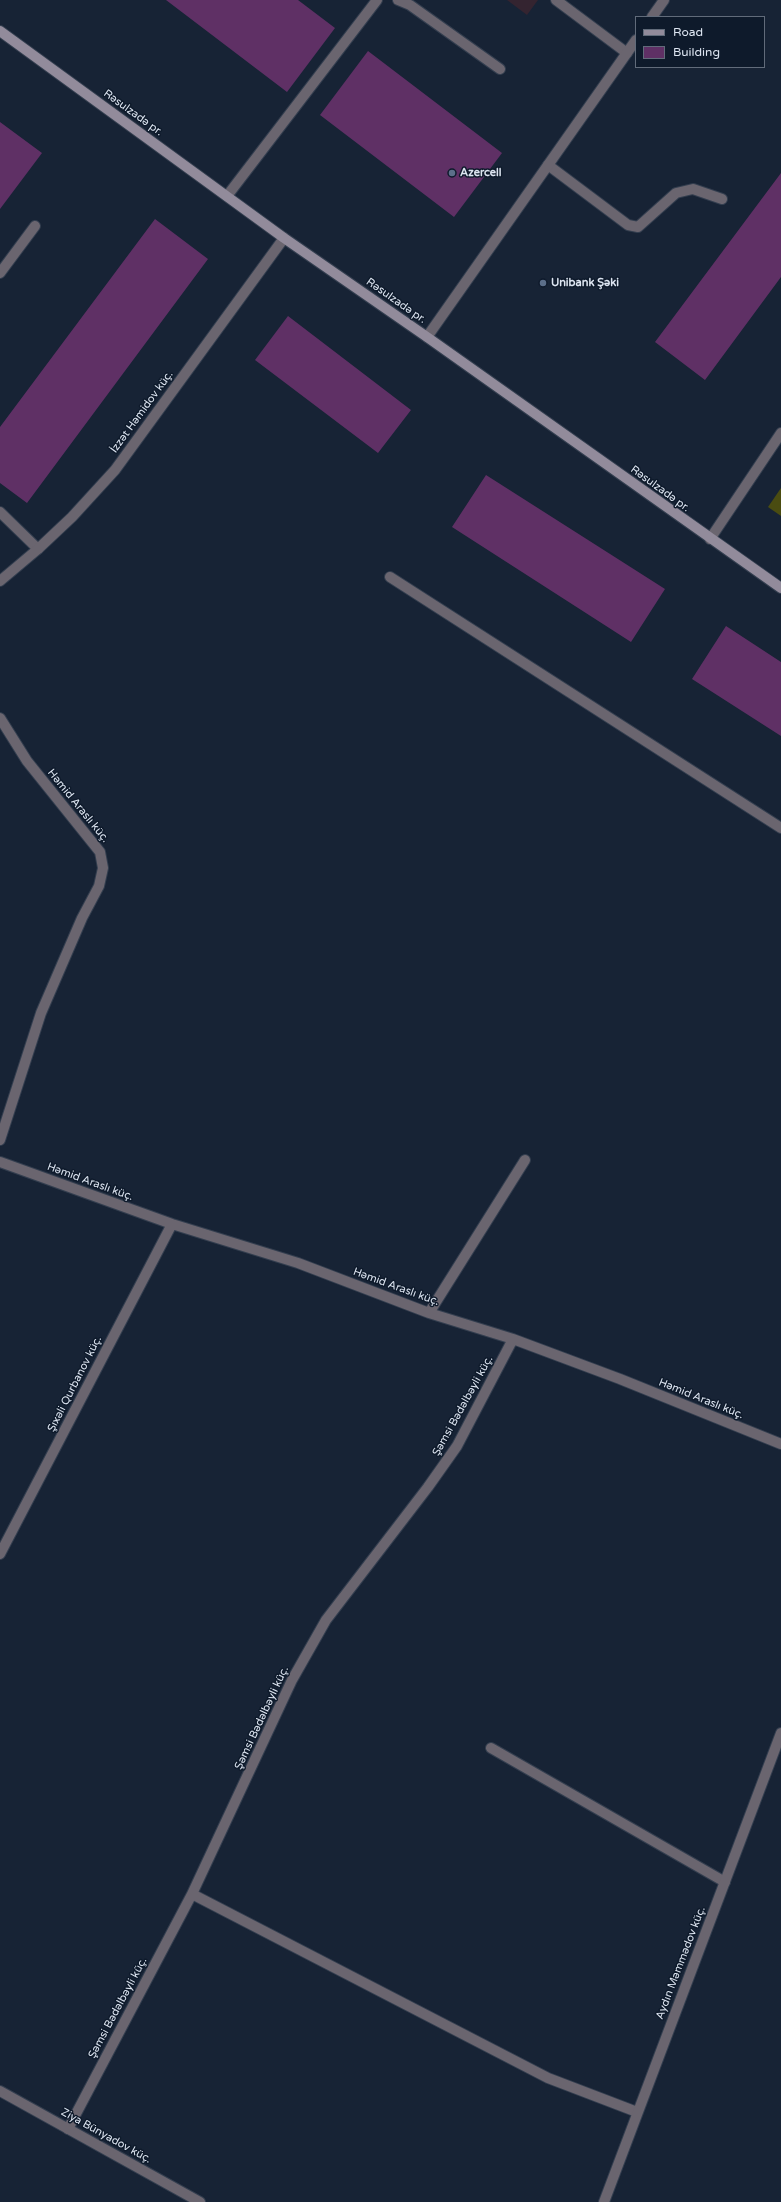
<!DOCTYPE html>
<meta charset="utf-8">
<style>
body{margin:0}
#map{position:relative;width:781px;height:2202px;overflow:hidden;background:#172335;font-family:"Varela Round",sans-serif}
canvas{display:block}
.legend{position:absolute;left:635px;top:16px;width:130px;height:52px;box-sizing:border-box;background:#0e1a2b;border:1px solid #616b7a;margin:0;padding:5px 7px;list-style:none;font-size:12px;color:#dde5f1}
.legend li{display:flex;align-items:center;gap:8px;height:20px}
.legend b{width:20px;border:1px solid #616b7a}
</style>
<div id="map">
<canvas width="781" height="2202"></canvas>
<ul class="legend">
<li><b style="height:5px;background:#928b9b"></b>Road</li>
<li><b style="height:11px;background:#5f3065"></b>Building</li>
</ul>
</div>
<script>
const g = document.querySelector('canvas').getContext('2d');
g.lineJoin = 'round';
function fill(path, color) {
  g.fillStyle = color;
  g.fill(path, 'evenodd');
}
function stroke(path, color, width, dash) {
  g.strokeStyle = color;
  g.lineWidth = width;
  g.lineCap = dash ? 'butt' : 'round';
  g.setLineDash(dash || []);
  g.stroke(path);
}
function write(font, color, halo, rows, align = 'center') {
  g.font = font + ' "Varela Round",sans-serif';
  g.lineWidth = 3;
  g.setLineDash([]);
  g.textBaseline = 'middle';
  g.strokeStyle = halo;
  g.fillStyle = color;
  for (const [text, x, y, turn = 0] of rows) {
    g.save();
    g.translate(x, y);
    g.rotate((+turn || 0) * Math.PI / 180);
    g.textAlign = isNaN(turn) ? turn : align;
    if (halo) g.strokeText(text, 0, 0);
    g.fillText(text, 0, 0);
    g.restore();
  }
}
fill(new Path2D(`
 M507 0H538L527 15Z`), '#342430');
fill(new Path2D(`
 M781 488V516L768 507Z`), '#4a4c11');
fill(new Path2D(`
 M166 0H298L335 28 287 92Z
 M368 51 502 153 454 217 320 115Z
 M0 122 42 153 0 209Z
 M781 173V277L705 380 655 342Z
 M155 219 208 259 27 503 0 483V427Z
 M288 316 411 410 378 453 255 360Z
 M486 475 665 589 631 642 452 527Z
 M726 626 781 662V736L692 679Z`), '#5f3065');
const service = new Path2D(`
 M398 0 410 5 500 69
 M556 0 627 53
 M548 165 628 225 638 227 676 193 693 189 722 199
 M227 196 377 0
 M0 273 35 226
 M710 539 781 433
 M390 577 781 828`);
const minor = new Path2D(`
 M652 17 664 0
 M427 337 636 40
 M0 512 38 549
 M0 718 27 761 100 852 103 868 99 886 82 918 41 1013 0 1140
 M0 1162 172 1224 298 1263 429 1313 513 1339 620 1379 781 1444
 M429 1313 525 1160
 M0 1554 172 1224
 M491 1748 725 1882
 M192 1894 548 2078 637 2112
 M68 2129 192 1894 292 1680 326 1620 428 1487 457 1446 513 1339`);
const tertiary = new Path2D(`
 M0 581 38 549 72 517 115 470 284 238
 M0 2091 200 2202
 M604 2202 781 1733`);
const secondary = new Path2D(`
 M0 31 284 238 427 337 781 588`);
stroke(service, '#333e4f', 12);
stroke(minor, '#333e4f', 12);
stroke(tertiary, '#333e4f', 12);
stroke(secondary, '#333e4f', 12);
stroke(service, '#6a656f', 10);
stroke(minor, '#6a656f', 10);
stroke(tertiary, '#6a656f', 10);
stroke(secondary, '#928b9b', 10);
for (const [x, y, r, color] of [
 [452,173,4,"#5c6f8a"],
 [543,283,4,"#5c6f8a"]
]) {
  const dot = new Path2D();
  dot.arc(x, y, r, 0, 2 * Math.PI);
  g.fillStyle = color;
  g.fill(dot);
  stroke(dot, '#0e1a2b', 1.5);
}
write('11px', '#dde5f1', '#0e1a2b', [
 ["Rəsulzadə pr.",133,113,36],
 ["Rəsulzadə pr.",396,301,35],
 ["İzzət Həmidov küç.",142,412,-54],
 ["Rəsulzadə pr.",660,489,36],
 ["Həmid Araslı küç.",78,806,51],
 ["Həmid Araslı küç.",90,1182,20],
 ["Həmid Araslı küç.",396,1287,20],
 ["Şıxəli Qurbanov küç.",75,1384,-63],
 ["Həmid Araslı küç.",701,1399,22],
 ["Şəmsi Bədəlbəyli küç.",463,1406,-61],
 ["Şəmsi Bədəlbəyli küç.",262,1718,-65],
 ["Aydın Məmmədov küç.",681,1963,-69],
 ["Şəmsi Bədəlbəyli küç.",118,2008,-62],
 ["Ziya Bünyadov küç.",106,2136,29]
]);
write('bold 11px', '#dde5f1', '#0e1a2b', [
 ["Azercell",460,173],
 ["Unibank Şəki",551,283]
], 'left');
</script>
